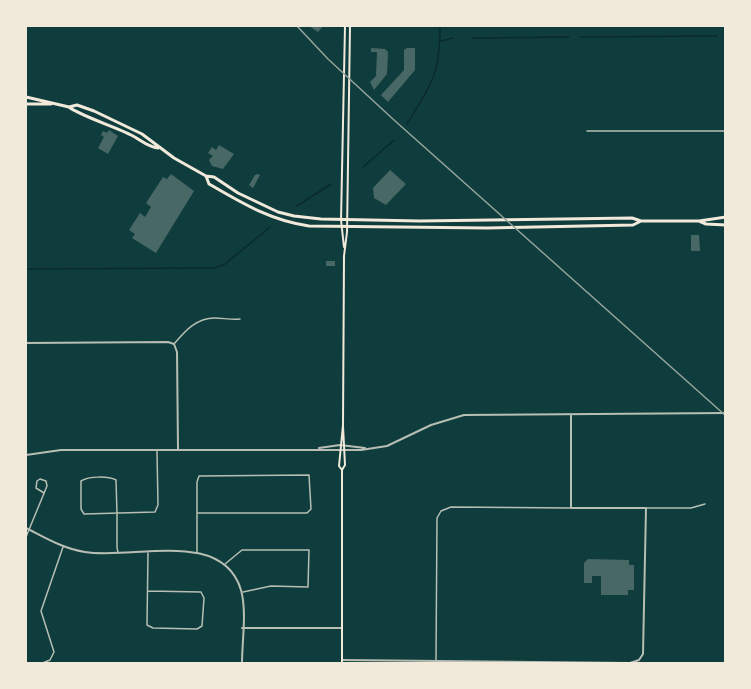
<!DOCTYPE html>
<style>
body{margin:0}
#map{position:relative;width:751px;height:689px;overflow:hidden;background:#0f3d3e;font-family:Poppins,sans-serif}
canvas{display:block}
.frame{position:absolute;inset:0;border:27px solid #f1e9da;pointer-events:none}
</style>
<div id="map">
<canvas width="751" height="689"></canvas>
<div class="frame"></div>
</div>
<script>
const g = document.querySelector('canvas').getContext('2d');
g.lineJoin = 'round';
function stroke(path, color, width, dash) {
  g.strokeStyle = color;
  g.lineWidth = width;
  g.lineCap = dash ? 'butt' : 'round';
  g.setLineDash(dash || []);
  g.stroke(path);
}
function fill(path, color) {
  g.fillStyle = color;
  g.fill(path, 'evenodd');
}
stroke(new Path2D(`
 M580 37 717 36
 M472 38 569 37
 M441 41 453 38
 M407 124C432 83 440 75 440 26
 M363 167 394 140
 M297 206 331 184
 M26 269 215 268 225 264 270 227`), '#0a2a2b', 1.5);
fill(new Path2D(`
 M309 26H323L318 32Z
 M371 48 385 49 388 52 387 74 374 90 370 82 376 76 377 52H371Z
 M407 48H415V70L388 102 381 95 404 70V50Z
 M109 130 118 136 108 154 98 148 104 137 101 135 103 131 107 133Z
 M219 145 234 154 223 169 212 166 209 160 213 156 208 153 212 147 216 150Z
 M390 170 406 184 386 205 374 198 373 188Z
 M171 174 194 191 156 253 132 238 135 234 129 230 140 213 145 217 151 207 146 203 163 177 167 179Z
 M258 174 260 175 253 188 249 185 255 175Z
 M691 235H699L700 251H691Z
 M326 261H335V266H326Z
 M588 559 629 560V565H634V590H628V595H601V576H592V583H584V563Z`), '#486865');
stroke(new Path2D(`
 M587 131H726
 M725 224 726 177
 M174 344C185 331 196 318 215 318 223 318 231 320 240 319
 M647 508H691L705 504
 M26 537 47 486 46 481 40 479 37 481 36 488 44 493
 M197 552V482L199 476 309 475 311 509 307 513H197
 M118 553 117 547V514L116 480C108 476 89 476 81 481V509L84 514 155 512 158 505 157 451
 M225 564 242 550H309L308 587 271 586 243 592
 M148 591 201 592 204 598 202 626 197 629 153 628 147 625 148 553
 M436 660 437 518 441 511 451 507 570 508
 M40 664 50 660 54 652 41 611 63 547`), '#b8beb3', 1.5);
stroke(new Path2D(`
 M26 343 168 342 174 344 177 352 178 449
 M319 448 340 445 365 448
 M26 455 61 450H361L387 446 431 425 464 415 726 413
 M26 528C44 537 64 549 85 552 133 560 222 528 241 590 247 612 242 641 242 664
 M242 628H342
 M342 660 630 663 639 660 643 654 646 508H571V415`), '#b8beb3', 2);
stroke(new Path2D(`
 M344 247 341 220 345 26
 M342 470 345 465 343 426
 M342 664V470L339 466 343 425 344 256 347 232 350 26`), '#f1e9da', 2);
stroke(new Path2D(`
 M26 97 69 107 77 105 94 111 142 134 174 158 206 176 214 177 238 193 278 212 294 216 321 219 420 221 632 218 641 221H699L726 217
 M26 104H51
 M69 107C80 116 117 127 133 136 142 141 148 147 158 148
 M206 176 209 184C242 203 271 221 309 226L487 228 633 225 641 221
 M699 221 706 224 726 225`), '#f1e9da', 3);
stroke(new Path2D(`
 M297 26 328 59 394 120 726 416`), '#97a49c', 1.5);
</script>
